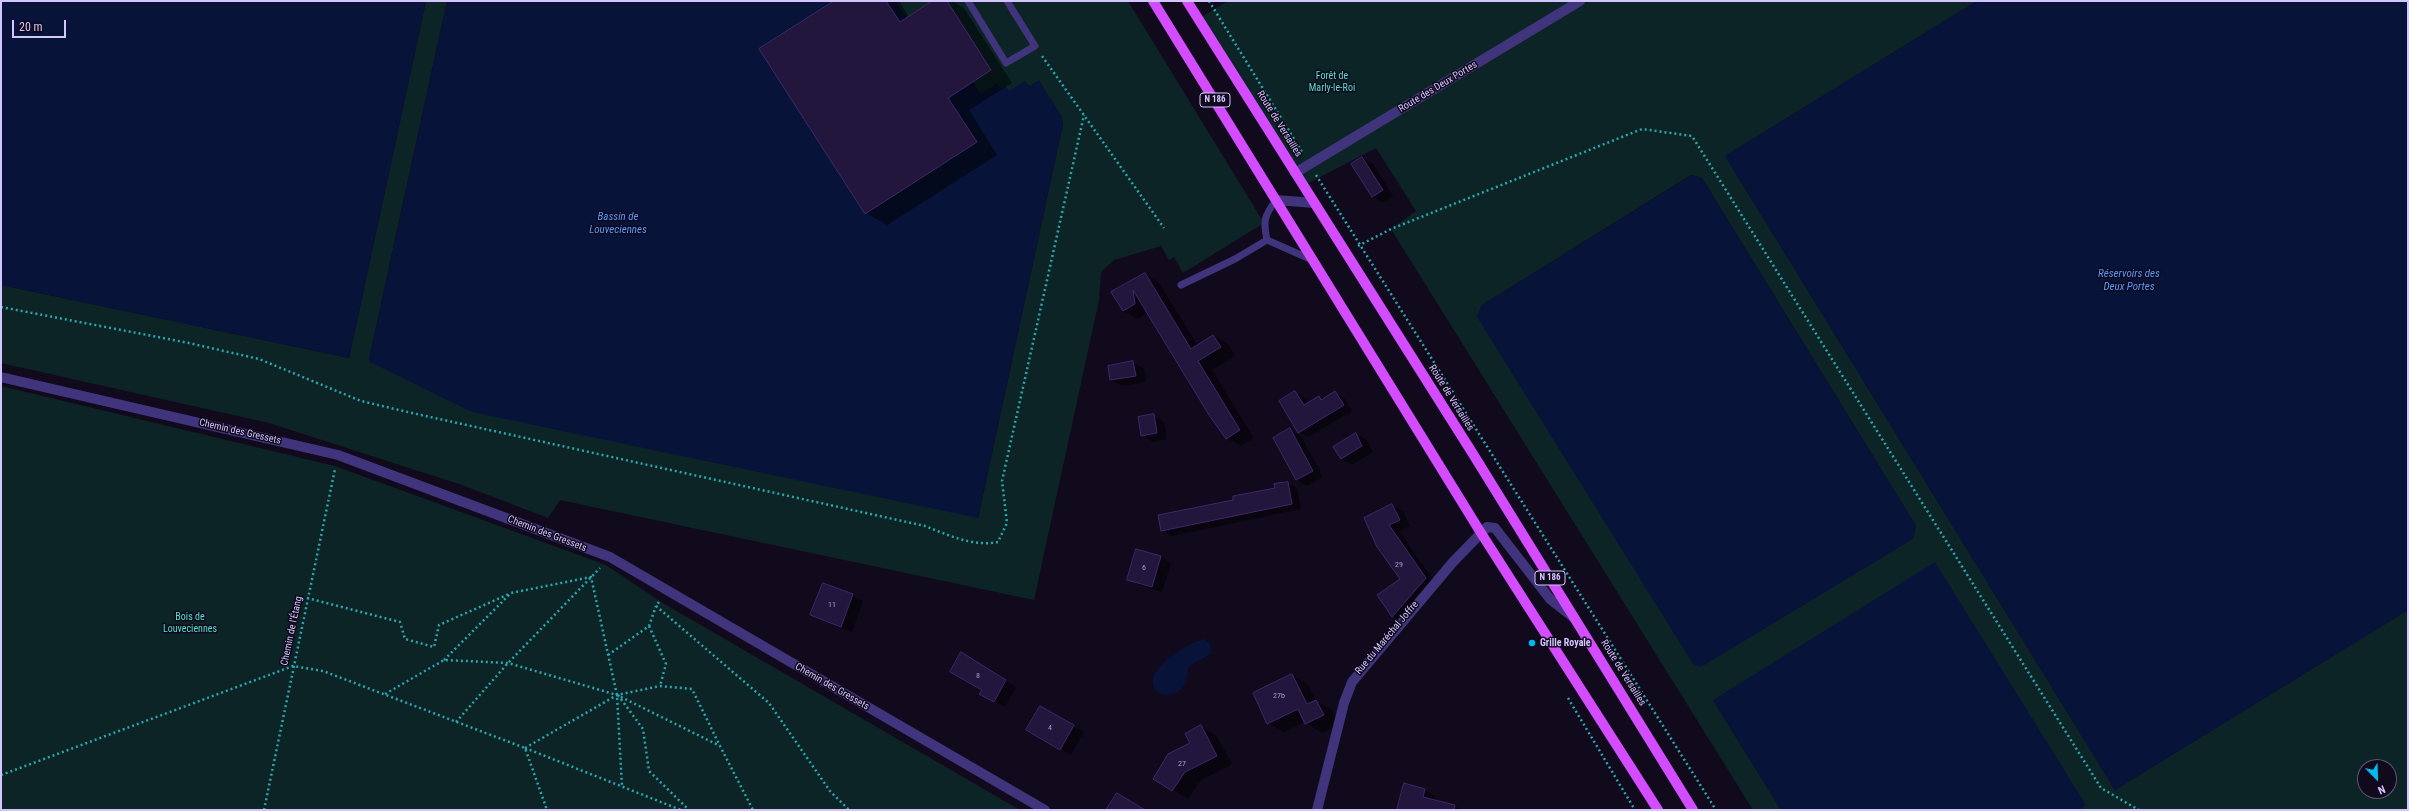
<!DOCTYPE html>
<meta charset="utf-8">
<style>
body{margin:0}
#map{position:relative;width:2409px;height:811px;overflow:hidden;background:#100a1c;font-family:"Roboto Condensed",sans-serif}
canvas{display:block}
.frame{position:absolute;inset:0;border:2px solid #d3c5ff;pointer-events:none}
.north{position:absolute;left:2357px;top:759px;width:40px;height:40px;box-sizing:border-box;background:#100a1c;border:1px solid #5e5577;border-radius:50%;rotate:157deg;font-size:11px;font-weight:700;line-height:16px;text-align:center;color:#d3c5ff}
.north::after{content:'';display:block;margin:auto;width:14px;height:18px;background:#00b9f0;clip-path:polygon(50% 0,100% 100%,50% 72%,0 100%)}
.scale{position:absolute;left:12px;top:20px;width:54px;height:18px;box-sizing:border-box;border:2px solid #d3c5ff;border-top:0;padding-left:5px;font-size:12px;line-height:14px;white-space:nowrap;color:#d3c5ff;-webkit-text-stroke:3px #100a1c;paint-order:stroke}
</style>
<div id="map">
<canvas width="2409" height="811"></canvas>
<div class="frame"></div>
<div class="north">N</div>
<div class="scale">20 m</div>
</div>
<script>
const g = document.querySelector('canvas').getContext('2d');
g.lineJoin = 'round';
function fill(path, color) {
  g.fillStyle = color;
  g.fill(path, 'evenodd');
}
function stroke(path, color, width, dash) {
  g.strokeStyle = color;
  g.lineWidth = width;
  g.lineCap = dash ? 'butt' : 'round';
  g.setLineDash(dash || []);
  g.stroke(path);
}
function write(font, color, halo, rows, align = 'center') {
  g.font = font + ' "Roboto Condensed",sans-serif';
  g.lineWidth = 3;
  g.setLineDash([]);
  g.textBaseline = 'middle';
  g.strokeStyle = halo;
  g.fillStyle = color;
  for (const [text, x, y, turn = 0] of rows) {
    g.save();
    g.translate(x, y);
    g.rotate((+turn || 0) * Math.PI / 180);
    g.textAlign = isNaN(turn) ? turn : align;
    if (halo) g.strokeText(text, 0, 0);
    g.fillText(text, 0, 0);
    g.restore();
  }
}
fill(new Path2D(`
 M426 1H447L369 359 374 363 978 518 1063 124 1061 115 1025 82 1009 91 1001 89 997 84 980 95 973 82 977 142 865 214 834 1H886L914 44 906 18 895 1H1128L1264 223 1183 273 1174 257 1169 260 1161 246 1114 260 1101 272 1099 300 1034 600 560 500 548 518 462 485 269 423 1 363V285L349 358Z
 M1228 1H1977L1725 156 2115 790 2408 610V810H2078L2086 805 1713 700 1781 810H1753L1391 229 1416 211 1376 148 1303 186 1198 19ZM1691 175 1702 178 1916 526 1913 538 1477 317 1482 305ZM2365 767H2389V791H2365Z
 M1 386 335 466 606 565 661 602 1020 810H1Z`), '#0d2426');
fill(new Path2D(`
 M1 1H426L349 358 1 285Z
 M447 1H834L977 142 934 75 968 85 972 82 980 94 997 84 1001 89 1005 86 1009 91 1025 81 1029 86 1039 80 1061 115 1063 124 978 518 472 412 370 362 369 359Z
 M886 1H895L906 18 914 44Z
 M1977 1H2408V610L2115 790 1725 156Z
 M1692 175 1702 178 1916 526 1913 539 1701 667 1693 664 1477 317 1482 305Z
 M1935 562 2086 805 2078 810H1781L1713 700Z
 M1205 639 1210 644 1211 654 1189 666C1187 674 1186 683 1181 689 1171 699 1151 696 1153 679 1155 664 1191 641 1205 639Z`), '#071338');
fill(new Path2D(`
 M836 1H899L909 17 934 1H952L964 8 1012 83 969 110 997 155 887 225 866 213Z
 M1362 158 1373 164 1393 196 1383 203 1372 196 1352 164Z
 M1145 274 1159 283 1198 346 1213 336 1228 344 1235 356 1212 370 1254 438 1241 446 1226 438 1148 312 1138 319 1123 311 1112 292Z
 M1133 362 1144 369 1146 382 1122 386 1111 380Z
 M1295 392 1304 397 1309 404 1319 397 1323 400 1335 392 1344 398 1352 411 1308 437 1299 432Z
 M1154 416 1164 422 1167 439 1153 442 1142 435Z
 M1290 430 1301 436 1323 477 1307 486 1296 480Z
 M1356 434 1367 440 1373 452 1352 465 1341 458Z
 M1288 483 1297 488 1301 509 1172 536 1162 531 1235 501 1276 489Z
 M1392 505 1403 511 1410 526 1399 531 1436 584 1403 622 1393 616 1379 595 1401 579 1378 546Z
 M1161 557 1171 563 1162 592 1139 585 1128 579Z
 M823 584 863 601 852 632 811 615Z
 M972 660 1016 687 1005 707 991 700 983 690Z
 M1292 675 1308 685 1316 701 1332 710 1339 725 1322 733 1305 722 1284 732 1268 723Z
 M1040 707 1084 732 1071 755 1027 730Z
 M1201 727 1216 735 1232 764 1200 781 1188 799 1154 778 1191 744Z
 M1425 790 1435 796 1434 801 1466 810H1399Z`), '#0007');
const building = new Path2D(`
 M834 1H886L900 22 932 1H947L991 70 948 98 977 142 865 214 759 49Z
 M1362 157 1383 190 1372 197 1351 164Z
 M1145 273 1191 349 1213 335 1221 347 1198 361 1240 430 1226 439 1209 415 1133 290 1135 304 1123 311 1111 292Z
 M1133 361 1136 376 1110 380 1108 366Z
 M1295 391 1304 405 1319 396 1321 400 1335 391 1344 405 1298 433 1279 401Z
 M1154 414 1157 433 1141 436 1138 417Z
 M1290 428 1313 471 1296 480 1273 438Z
 M1356 433 1362 446 1341 459 1333 447Z
 M1288 482 1292 504 1161 531 1158 515 1233 500V496L1275 488 1274 484Z
 M1392 504 1400 520 1389 525 1426 578 1392 617 1377 595 1400 579 1377 547 1364 518Z
 M1136 549 1161 556 1152 587 1127 580Z
 M823 583 853 594 841 627 810 615Z
 M961 652 1006 680 994 702 979 694 982 690 950 672Z
 M1292 674 1307 704 1316 700 1324 715 1305 724 1298 709 1267 724 1253 693Z
 M1040 706 1074 725 1060 750 1026 730Z
 M1201 725 1217 756 1185 772 1172 791 1153 779 1168 754 1190 743 1185 734Z
 M1404 783 1425 789 1423 797 1455 805 1454 810H1397Z
 M1117 793 1145 810H1106Z`);
fill(building, '#23163d');
stroke(building, '#3d286a', 1);
stroke(new Path2D(`
 M1209 1 1302 152
 M1042 56 1164 228
 M1316 175 1716 810
 M1358 246 1391 229 1642 129 1692 136 2101 788 2139 810
 M1 307 189 343 259 359 361 401 412 413 925 526C948 535 973 547 998 542L1007 523 1002 481 1084 115
 M307 598 400 622 405 639 434 647 439 625 509 594
 M659 602 656 606 769 703 830 791 849 810
 M649 626 666 664 660 686
 M608 655 649 626 656 606
 M444 660 511 593 591 577 617 695 622 787
 M385 694 444 660 508 663 617 695 720 746 753 810
 M618 695 643 729 649 771 689 810
 M1568 698 1635 810
 M456 722 508 663 600 568
 M525 748 617 695 660 686 692 689 720 746
 M525 748 681 810
 M1 775 293 666 323 671 525 748 547 810
 M264 810 335 469`), '#29a6af', 2.5, [2, 3]);
stroke(new Path2D(`
 M968 1 1006 63 1035 46 1007 1
 M1267 240 1310 259
 M1267 240C1263 221 1264 216 1276 200
 M1181 285 1235 259 1267 240`), '#40347c', 7);
stroke(new Path2D(`
 M1295 173 1580 1
 M1276 200 1314 203
 M1 377 338 455 610 557 1045 810
 M1317 810 1344 703 1352 682 1453 562 1487 527 1495 528 1550 599 1573 617`), '#40347c', 10);
stroke(new Path2D(`
 M1153 1 1481 533 1658 810
 M1187 1 1473 454 1693 810`), '#d34cff', 10);
for (const [x, y, r, color] of [
 [1532,643,4,"#00b9f0"]
]) {
  const dot = new Path2D();
  dot.arc(x, y, r, 0, 2 * Math.PI);
  g.fillStyle = color;
  g.fill(dot);
  stroke(dot, '#100a1c', 1.5);
}
write('8px', '#a799ce', null, [
 ["29",1399,565],
 ["6",1144,568],
 ["11",832,605],
 ["8",978,676],
 ["27b",1279,696],
 ["4",1050,728],
 ["27",1182,764]
]);
for (const [x, y, w] of [
 [1215,100,30],
 [1550,578,30]
]) {
  const box = new Path2D();
  box.roundRect(x - w / 2, y - 7, w, 14, 3);
  g.fillStyle = '#100a1c';
  g.fill(box);
  stroke(box, '#d3c5ff', 1);
}
write('bold 9px', '#d3c5ff', null, [
 ["N 186",1215,100],
 ["N 186",1550,578]
]);
write('10px', '#50e1cf', '#100a1c', [
 ["Forêt de",1332,76],
 ["Marly-le-Roi",1332,88],
 ["Bois de",190,617],
 ["Louveciennes",190,629]
]);
write('10px', '#d3c5ff', '#100a1c', [
 ["Route des Deux Portes",1438,87,-31],
 ["Route de Versailles",1279,124,58],
 ["Route de Versailles",1451,398,58],
 ["Chemin des Gressets",240,432,13],
 ["Chemin des Gressets",547,534,21],
 ["Chemin de l'Étang",292,631,-78],
 ["Rue du Maréchal Joffre",1387,638,-50],
 ["Route de Versailles",1623,673,58],
 ["Chemin des Gressets",832,687,30]
]);
write('bold 10px', '#d3c5ff', '#100a1c', [
 ["Grille Royale",1540,643]
], 'left');
write('italic 11px', '#5399ff', '#100a1c', [
 ["Bassin de",618,217],
 ["Louveciennes",618,230],
 ["Réservoirs des",2129,274],
 ["Deux Portes",2129,287]
]);
</script>
